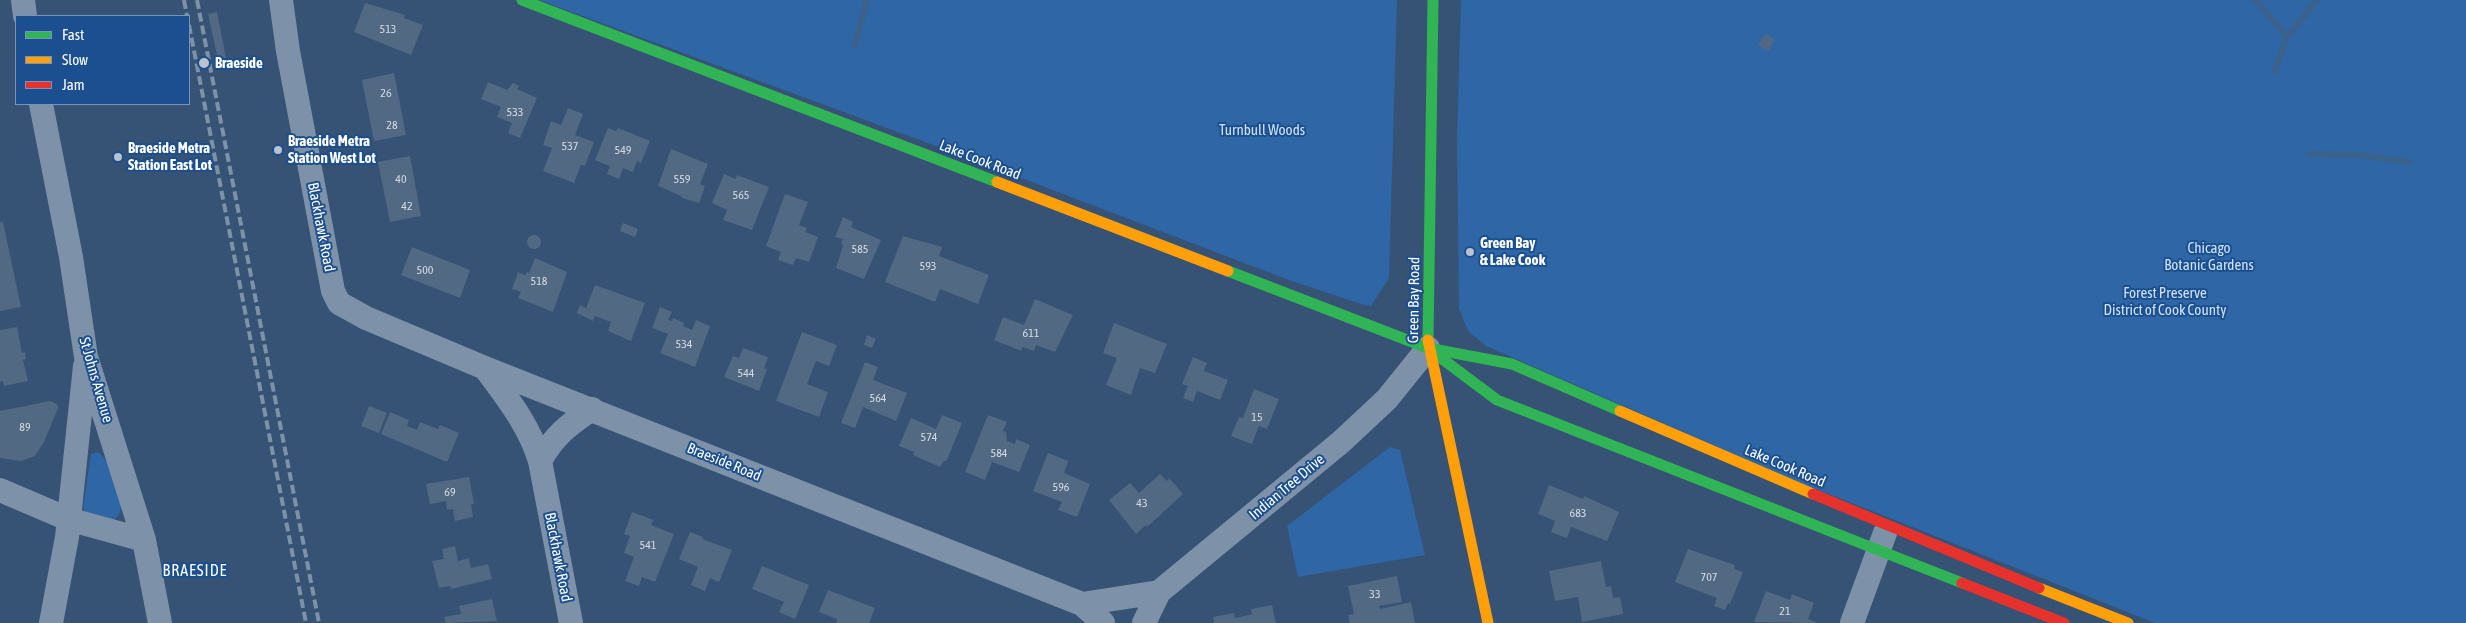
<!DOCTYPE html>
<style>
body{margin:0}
#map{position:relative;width:2466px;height:623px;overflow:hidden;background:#365274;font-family:"Asap Condensed",sans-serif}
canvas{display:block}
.legend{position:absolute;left:15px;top:15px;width:175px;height:90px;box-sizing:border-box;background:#1b4f8f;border:1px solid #7695bc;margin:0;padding:6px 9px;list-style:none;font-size:15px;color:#fff}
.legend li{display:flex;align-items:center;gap:10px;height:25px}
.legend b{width:25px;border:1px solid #7695bc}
</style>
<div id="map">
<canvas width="2466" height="623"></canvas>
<ul class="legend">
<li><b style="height:6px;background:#30b455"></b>Fast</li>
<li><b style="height:6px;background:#ff9f0a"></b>Slow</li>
<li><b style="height:6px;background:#e5322d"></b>Jam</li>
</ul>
</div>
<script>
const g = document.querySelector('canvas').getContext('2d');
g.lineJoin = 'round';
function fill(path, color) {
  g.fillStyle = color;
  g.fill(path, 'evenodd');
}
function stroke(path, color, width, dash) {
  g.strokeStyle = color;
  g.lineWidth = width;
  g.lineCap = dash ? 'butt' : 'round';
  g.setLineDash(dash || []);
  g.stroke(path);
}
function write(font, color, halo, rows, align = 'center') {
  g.font = font + ' "Asap Condensed",sans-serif';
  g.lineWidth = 4;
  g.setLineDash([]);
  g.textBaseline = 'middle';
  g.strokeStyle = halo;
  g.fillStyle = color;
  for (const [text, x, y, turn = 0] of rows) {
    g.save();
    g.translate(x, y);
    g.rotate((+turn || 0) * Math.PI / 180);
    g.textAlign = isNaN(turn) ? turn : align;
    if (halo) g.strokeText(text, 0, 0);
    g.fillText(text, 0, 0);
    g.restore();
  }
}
fill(new Path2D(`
 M539 0H1397L1389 278 1371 306 1361 304 1289 280 966 157Z
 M1461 0H2466V623H2155L1801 483 1486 346 1468 331 1459 309 1457 140Z
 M1390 447 1400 450 1425 555 1298 577 1287 526Z
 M97 452C110 457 125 499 120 512 118 518 113 520 108 522L92 517 83 509 91 454Z`), '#2f66a5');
stroke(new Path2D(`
 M2254 0 2258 2 2287 37 2275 71
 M2287 37 2317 0
 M855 45 867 0
 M2310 154 2361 155 2409 162`), '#3b618d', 6);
fill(new Path2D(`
 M365 3 405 15 404 18 423 25 411 55 354 32Z
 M217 12 226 58 218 60 208 14Z
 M1765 34 1775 40 1768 51 1758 45Z
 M394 73 406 135 374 141 362 80Z
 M488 82 507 90 513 83 519 86 517 89 537 98 520 138 508 133 512 123 497 117 501 107 481 99Z
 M568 108 583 114 575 135 594 142 585 166 581 165 574 183 543 171 552 148 543 145 551 121 561 125Z
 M608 128 616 131 618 128 650 141 641 163 637 161 633 172 623 168 619 179 607 174 610 166 595 160Z
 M671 149 708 164 700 184 705 186 699 203 682 198 681 196 658 186Z
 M410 156 421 216 390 222 378 162Z
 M724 174 735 179 737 175 769 187 752 230 723 220 727 210 712 203Z
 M785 194 808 202 799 225 807 228 805 232 818 237 809 262 796 258 793 265 778 260 781 252 766 246Z
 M843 217 853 222 851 227 881 240 864 279 836 268 843 245 841 244 843 239 835 237Z
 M0 222H3L21 307 0 311Z
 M623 223 638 229 635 237 620 231Z
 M527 242a7 7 0 1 1 14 0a7 7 0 1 1-14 0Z
 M903 236 942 247 939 256 989 275 978 304 940 289 935 302 885 282Z
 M412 247 470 270 460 298 401 275Z
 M535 258 567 272 553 312 518 298 521 292 512 289 518 272 525 275 527 272 529 273Z
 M595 285 645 303 631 341 608 331 611 322 595 316 593 321 577 313 580 305 586 308Z
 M1035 299 1073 315 1055 352 1036 345 1034 351 1023 347 1021 351 994 340 1003 317 1024 325Z
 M660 307 672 312 668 320 672 321 673 318 684 323 683 326 692 330 696 320 710 326 695 367 660 353 668 334 652 328Z
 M1114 323 1167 344 1155 373 1140 368 1131 395 1106 385 1117 358 1103 353Z
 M17 327 22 353 25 352 26 359 23 360 28 381 4 386 3 381 0 382V330Z
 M802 332 837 345 829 366 816 361 807 384 828 392 819 417 776 401Z
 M867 335 876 339 872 348 864 345Z
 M743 348 768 357 764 368 767 369 759 391 724 377 733 356 739 358Z
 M1193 357 1207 363 1204 371 1228 380 1220 400 1197 391 1193 402 1183 398 1188 386 1182 384Z
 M865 362 878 367 873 380 907 393 896 421 863 407 855 428 841 423Z
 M1254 389 1279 399 1267 429 1259 426 1252 444 1231 436 1239 417 1243 418Z
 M50 401 57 404 58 408 44 442 35 456 21 461 0 458V411Z
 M369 406 387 413 379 433 361 426Z
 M390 412 409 420 407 426 417 430 420 422 438 429 440 425 459 433 447 462 381 434Z
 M942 415 962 423 947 460 943 462 940 467 913 455 914 452 899 446 911 418 936 429Z
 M988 415 1007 422 1003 431 1006 432 1007 441 1015 444 1016 439 1030 445 1019 472 992 462 985 480 965 472Z
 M1048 453 1068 461 1064 473 1090 484 1077 517 1058 510 1062 502 1033 491Z
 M1160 474 1167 481 1169 478 1183 494 1147 527 1146 525 1136 534 1109 500 1130 483 1139 493Z
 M469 477 474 504H471L473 517 455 521 453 509 447 510 446 501 430 504 426 484Z
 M1549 485 1583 499 1584 496 1619 512 1607 541 1571 527 1567 538 1551 532 1555 521 1538 514Z
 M632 512 653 520 651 525 674 534 655 582 642 577 639 586 625 581 634 557 624 553 630 536 624 534Z
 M690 532 703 537 702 539 732 550 719 582 710 578 705 591 691 585 698 567 679 559Z
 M455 546 458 561 469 558 471 568 488 564 492 579 451 589 450 586 439 588 432 561 444 559 442 549Z
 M1688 549 1735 565 1734 569 1743 572 1730 604 1728 603 1725 610 1714 606 1717 598 1675 582Z
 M1601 561 1606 587 1611 586 1613 598 1620 597 1623 614 1582 622 1578 597 1555 601 1549 571Z
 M762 566 809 585 795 619 779 612 784 602 752 589Z
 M1397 576 1402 602 1379 606 1380 609 1411 602 1415 623H1350L1348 615 1354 614 1348 586Z
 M828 590 875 608 869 623H836L837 619 819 612Z
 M1766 591 1790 600 1792 594 1814 603 1808 619 1817 623 1754 622Z
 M492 599 497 621 446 623 444 617 461 614 459 606Z
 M1272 605 1276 623H1214L1213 617 1234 613 1235 618 1240 617 1252 614 1251 609Z`), '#526984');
stroke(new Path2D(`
 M23 0 25 16
 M281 0 288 51 333 291 339 303 366 318 485 368 1082 604 1103 623
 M41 104 71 257 86 357 144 540 160 623
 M485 368C507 398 529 425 540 461
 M0 490 68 519 144 540
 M1082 604 1159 592
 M51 623 67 537 85 366
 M571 623 540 461C554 436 568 425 592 409
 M1144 623 1159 592 1341 442 1387 399 1428 348
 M1852 623 1885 533`), '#7d92a8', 24);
stroke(new Path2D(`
 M522 0 997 182
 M1228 271 1428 348 1512 364 1620 411
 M1428 340 1433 0
 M1433 352 1497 400 1962 583`), '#30b455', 11);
stroke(new Path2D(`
 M997 182 1228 271
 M1428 340 1488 623
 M1620 411 1813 494
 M2039 588 2128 623`), '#ff9f0a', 11);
stroke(new Path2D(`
 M1813 494 2039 588
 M1962 583 2064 623`), '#e5322d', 11);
stroke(new Path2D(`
 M184 0 187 16
 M197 0 319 623
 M189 25 306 623`), '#7e92a7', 4, [9, 4]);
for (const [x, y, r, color] of [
 [204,63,6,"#b9c2ce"],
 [278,150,5,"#b9c2ce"],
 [118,157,5,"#b9c2ce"],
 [1470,252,5,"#b9c2ce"]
]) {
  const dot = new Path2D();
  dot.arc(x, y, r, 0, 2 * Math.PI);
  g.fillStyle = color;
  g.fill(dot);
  stroke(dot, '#1b4f8f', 2);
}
write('12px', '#d4dae0', null, [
 ["513",388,29],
 ["26",386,93],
 ["533",515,112],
 ["28",392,125],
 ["537",570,146],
 ["549",623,150],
 ["40",401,179],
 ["559",682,179],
 ["565",741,195],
 ["42",407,206],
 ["585",860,249],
 ["593",928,266],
 ["500",425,270],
 ["518",539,281],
 ["611",1031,333],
 ["534",684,344],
 ["544",746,373],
 ["564",878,398],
 ["15",1257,417],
 ["89",25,427],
 ["574",929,437],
 ["584",999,453],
 ["596",1061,487],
 ["69",450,492],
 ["43",1142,503],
 ["683",1578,513],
 ["541",648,545],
 ["707",1709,577],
 ["33",1375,594],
 ["21",1785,611]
]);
write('bold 15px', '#fff', '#1b4f8f', [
 ["Braeside",215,63],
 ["Braeside Metra",288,141],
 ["Station West Lot",288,158],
 ["Braeside Metra",128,148],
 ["Station East Lot",128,165],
 ["Green Bay",1480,243],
 ["& Lake Cook",1480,260]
], 'left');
write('15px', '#cfe3fa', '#1b4f8f', [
 ["Turnbull Woods",1262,130],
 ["Chicago",2209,248],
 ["Botanic Gardens",2209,265],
 ["Forest Preserve",2165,293],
 ["District of Cook County",2165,310]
]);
write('15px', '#fff', '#1b4f8f', [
 ["Lake Cook Road",980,160,21],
 ["Blackhawk Road",321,227,79],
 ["Green Bay Road",1414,300,-89],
 ["St Johns Avenue",96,380,74],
 ["Braeside Road",724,462,22],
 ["Lake Cook Road",1785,466,23],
 ["Indian Tree Drive",1287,487,-40],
 ["Blackhawk Road",558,557,79]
]);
g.letterSpacing = '1px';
write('16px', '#fff', '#1b4f8f', [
 ["BRAESIDE",195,571]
]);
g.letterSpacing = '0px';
</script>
